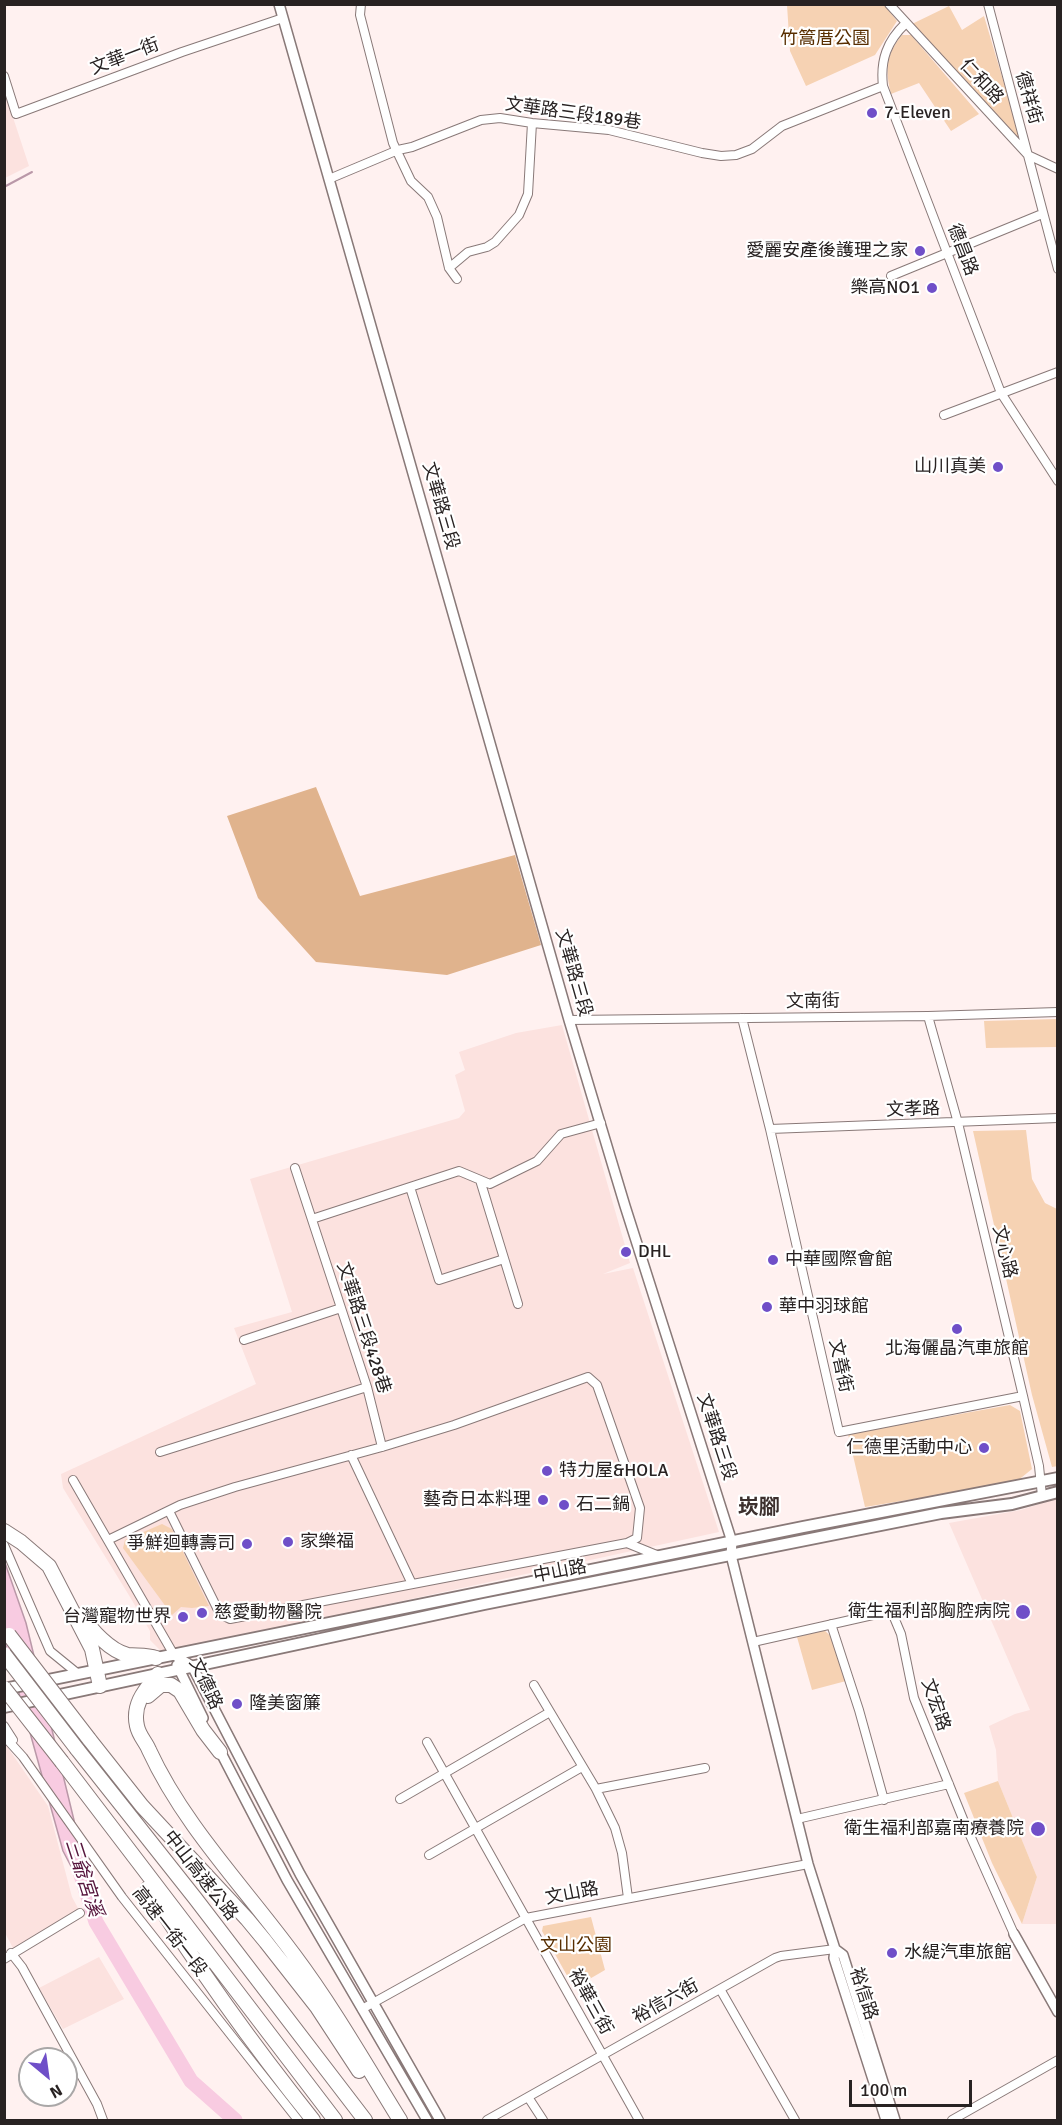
<!DOCTYPE html>
<meta charset="utf-8">
<style>
body{margin:0}
#map{position:relative;width:1062px;height:2125px;overflow:hidden;background:#fff1f0;font-family:Signika,sans-serif}
canvas{display:block}
.frame{position:absolute;inset:0;border:6px solid #282222;pointer-events:none}
.north{position:absolute;left:18px;top:2047px;width:60px;height:60px;box-sizing:border-box;background:#fff;border:2px solid #a9a7a7;border-radius:50%;rotate:151deg;font-size:16px;font-weight:700;line-height:24px;text-align:center;color:#282222}
.north::after{content:'';display:block;margin:auto;width:21px;height:27px;background:#6f4fc8;clip-path:polygon(50% 0,100% 100%,50% 72%,0 100%)}
.scale{position:absolute;left:849px;top:2080px;width:123px;height:27px;box-sizing:border-box;border:3px solid #282222;border-top:0;padding-left:8px;font-size:18px;line-height:21px;white-space:nowrap;color:#282222;-webkit-text-stroke:4px #fff;paint-order:stroke}
</style>
<div id="map">
<canvas width="1062" height="2125"></canvas>
<div class="frame"></div>
<div class="north">N</div>
<div class="scale">100 m</div>
</div>
<script>
const g = document.querySelector('canvas').getContext('2d');
g.lineJoin = 'round';
function fill(path, color) {
  g.fillStyle = color;
  g.fill(path, 'evenodd');
}
function stroke(path, color, width, dash) {
  g.strokeStyle = color;
  g.lineWidth = width;
  g.lineCap = dash ? 'butt' : 'round';
  g.setLineDash(dash || []);
  g.stroke(path);
}
function write(font, color, halo, rows, align = 'center') {
  g.font = font + ' Signika,"Noto Sans TC",sans-serif';
  g.lineWidth = 4.5;
  g.setLineDash([]);
  g.textBaseline = 'middle';
  g.strokeStyle = halo;
  g.fillStyle = color;
  for (const [text, x, y, turn = 0] of rows) {
    g.save();
    g.translate(x, y);
    g.rotate((+turn || 0) * Math.PI / 180);
    g.textAlign = isNaN(turn) ? turn : align;
    if (halo) g.strokeText(text, 0, 0);
    g.fillText(text, 0, 0);
    g.restore();
  }
}
fill(new Path2D(`
 M4 90 29 166 5 178H4Z
 M562 1025 630 1263 603 1274 633 1268 719 1532 163 1653 150 1640V1631L130 1597 63 1488 61 1474 256 1384 234 1328 292 1312 250 1179 459 1118 465 1111 455 1075 465 1070 459 1052 516 1033Z
 M1057 1498V1924H1022L1037 1877 998 1781 996 1750 989 1726 1015 1714 1030 1710 949 1523 1021 1510Z
 M4 1742 48 1806 72 1897 80 1912 14 1950 4 1931Z
 M99 1957 124 1999 63 2029 39 1988Z`), '#fce2df');
fill(new Path2D(`
 M787 5H884L897 21 875 55 806 86 790 51Z
 M949 6 962 30 984 16 1022 144 912 24Z
 M902 35H911L979 114 951 131 919 83 891 94C885 70 886 54 902 35Z
 M1057 1019V1047L986 1048 984 1021Z
 M1026 1130 1032 1179 1045 1203 1057 1209 1058 1466 1052 1467 1032 1395 973 1131Z
 M1010 1405 1020 1411 1032 1469 1016 1482 865 1507 848 1434Z
 M162 1524 172 1529 209 1606 192 1608 181 1607 172 1615 123 1548 125 1540Z
 M824 1630 835 1640 846 1681 812 1690 797 1637Z
 M998 1781 1037 1877 1022 1924 992 1863 964 1793Z
 M591 1917 605 1970 574 1988 542 1931 543 1926Z`), '#f6d2b3');
fill(new Path2D(`
 M316 787 360 896 515 855 541 945 447 975 316 962 258 898 227 816Z`), '#e0b38d');
const water = new Path2D(`
 M4 1560 26 1623 81 1849 96 1888 84 1891 63 1851 5 1643Z`);
fill(water, '#f8cbe1');
stroke(water, '#ba98a8', 1.5);
stroke(new Path2D(`
 M4 187 32 172`), '#ba98a8', 2);
stroke(new Path2D(`
 M80 1872 96 1922 191 2081 235 2120`), '#f8cbe1', 15);
const minor = new Path2D(`
 M361 4 360 15 393 143 411 181 428 197 437 217 449 268 457 279
 M889 4 1028 155 1058 169
 M988 4 1058 269
 M906 23C887 41 880 60 883 86L1001 393 1058 481
 M4 76 16 114 182 52 283 18
 M329 179 398 150 412 147 481 120 500 118 532 123 609 130 702 153 721 156 736 155 752 149 782 126 883 86
 M449 268 468 252 487 247 495 242 519 215 528 194 532 123
 M891 276 1042 214
 M944 415 1058 372
 M928 1016 958 1123 1023 1396 1039 1466 1042 1496
 M742 1018 770 1129 839 1432 1023 1396
 M569 1020 928 1016 1058 1012
 M770 1129 1058 1118
 M295 1168 367 1387 382 1447
 M480 1180 518 1304
 M410 1187 439 1280 504 1259
 M312 1219 459 1171 490 1184 537 1161 561 1134 601 1123
 M244 1340 341 1308
 M160 1452 367 1387
 M351 1455 412 1584
 M73 1480 174 1655
 M169 1511 220 1614 230 1619 627 1543 659 1556
 M108 1540 180 1505 235 1487 382 1447 454 1425 588 1377 597 1385 640 1508 637 1538 627 1543
 M4 1545 50 1651 77 1673
 M831 1624 859 1710 884 1800
 M753 1642 886 1612 893 1615 901 1634 914 1698 965 1824 1014 1934
 M534 1685 596 1789 615 1828 622 1853 628 1898
 M4 1726 13 1740
 M4 1736 23 1757 122 1897 298 2120
 M427 1742 639 2120
 M596 1789 705 1768
 M400 1799 550 1712
 M797 1819 949 1784
 M429 1855 582 1767
 M11 1953 22 1967 97 2104 103 2120
 M4 1959 80 1913
 M720 1989 795 2120
 M362 2009 526 1918 808 1864
 M528 2097 543 2120
 M487 2120 775 1958 781 1956 835 1949
 M952 2120 1058 2060`);
const tertiary = new Path2D(`
 M279 4 569 1020 625 1206 732 1542 731 1555 808 1864 835 1949 834 1958 886 2120
 M174 1655 192 1666 300 1874 440 2120
 M177 1665 203 1718
 M219 1749 287 1880 427 2120
 M1014 1934 1058 2012
 M835 1949 843 1955 895 2120`);
const secondary = new Path2D(`
 M4 1689 803 1527 1058 1478
 M4 1707 484 1604 941 1513 1012 1504 1058 1492`);
const motorway = new Path2D(`
 M4 1531 21 1542 49 1566 92 1649 100 1686
 M82 1615C91 1630 110 1651 128 1655 137 1656 147 1655 156 1658
 M158 1674C145 1690 132 1704 137 1726 139 1736 146 1742 149 1750 184 1826 245 1888 294 1955 333 2007 366 2065 400 2120
 M148 1696 161 1685H171L180 1691 203 1730 220 1752
 M89 1739 142 1806 247 1919 266 1942 317 2007 359 2071
 M77 1749 195 1898 365 2120
 M62 1762 335 2120
 M148 1888C199 1970 253 2045 313 2120`);
stroke(minor, '#897978', 10);
stroke(tertiary, '#897978', 12);
stroke(secondary, '#897978', 14);
stroke(motorway, '#897978', 16);
stroke(minor, '#fff', 8);
stroke(tertiary, '#fff', 9);
stroke(secondary, '#fff', 10);
stroke(motorway, '#fff', 14);
const motorwayBridge = new Path2D(`
 M9 1635 89 1739
 M4 1654 77 1749
 M4 1688 62 1762`);
stroke(motorwayBridge, '#897978', 16, []);
stroke(motorwayBridge, '#fff', 14);
for (const [x, y, r, color] of [
 [872,113,6,"#6f4fc8"],
 [920,251,6,"#6f4fc8"],
 [932,288,6,"#6f4fc8"],
 [998,467,6,"#6f4fc8"],
 [626,1252,6,"#6f4fc8"],
 [773,1260,6,"#6f4fc8"],
 [767,1307,6,"#6f4fc8"],
 [957,1329,6,"#6f4fc8"],
 [984,1448,6,"#6f4fc8"],
 [547,1471,6,"#6f4fc8"],
 [543,1500,6,"#6f4fc8"],
 [564,1505,6,"#6f4fc8"],
 [288,1542,6,"#6f4fc8"],
 [247,1544,6,"#6f4fc8"],
 [1023,1612,8,"#6f4fc8"],
 [202,1613,6,"#6f4fc8"],
 [183,1617,6,"#6f4fc8"],
 [237,1704,6,"#6f4fc8"],
 [1038,1829,8,"#6f4fc8"],
 [892,1953,6,"#6f4fc8"]
]) {
  const dot = new Path2D();
  dot.arc(x, y, r, 0, 2 * Math.PI);
  g.fillStyle = color;
  g.fill(dot);
  stroke(dot, '#fff', 2);
}
write('18px', '#582e00', '#fff', [
 ["竹篙厝公園",825,39],
 ["文山公園",576,1946]
]);
write('18px', '#282222', '#fff', [
 ["文華一街",125,57,-21],
 ["仁和路",981,82,47],
 ["德祥街",1028,98,74],
 ["文華路三段189巷",573,114,8],
 ["德昌路",962,250,69],
 ["文華路三段",440,506,74],
 ["文華路三段",573,973,74],
 ["文南街",813,1002,-1],
 ["文孝路",913,1110,-2],
 ["文心路",1004,1252,77],
 ["文華路三段428巷",363,1328,72],
 ["文善街",840,1366,78],
 ["文華路三段",716,1437,72],
 ["中山路",560,1572,-11],
 ["文德路",205,1684,65],
 ["文宏路",935,1705,71],
 ["中山高速公路",200,1876,52],
 ["文山路",572,1894,-11],
 ["高速一街一段",169,1932,52],
 ["裕信路",863,1994,72],
 ["裕華三街",590,2002,61],
 ["裕信六街",666,2002,-29]
]);
write('18px', '#282222', '#fff', [
 ["7-Eleven",884,113],
 ["愛麗安產後護理之家",908,251,"right"],
 ["樂高NO1",920,288,"right"],
 ["山川真美",986,467,"right"],
 ["DHL",638,1252],
 ["中華國際會館",785,1260],
 ["華中羽球館",779,1307],
 ["北海儷晶汽車旅館",957,1349,"center"],
 ["仁德里活動中心",972,1448,"right"],
 ["特力屋&HOLA",559,1471],
 ["藝奇日本料理",531,1500,"right"],
 ["石二鍋",576,1505],
 ["家樂福",300,1542],
 ["爭鮮迴轉壽司",235,1544,"right"],
 ["衛生福利部胸腔病院",1010,1612,"right"],
 ["慈愛動物醫院",214,1613],
 ["台灣寵物世界",171,1617,"right"],
 ["隆美窗簾",249,1704],
 ["衛生福利部嘉南療養院",1024,1829,"right"],
 ["水緹汽車旅館",904,1953]
], 'left');
write('italic 20px', '#56163d', '#fff', [
 ["三爺宮溪",83,1878,72]
]);
write('bold 21px', '#3c302e', '#fff', [
 ["崁腳",759,1508]
]);
</script>
